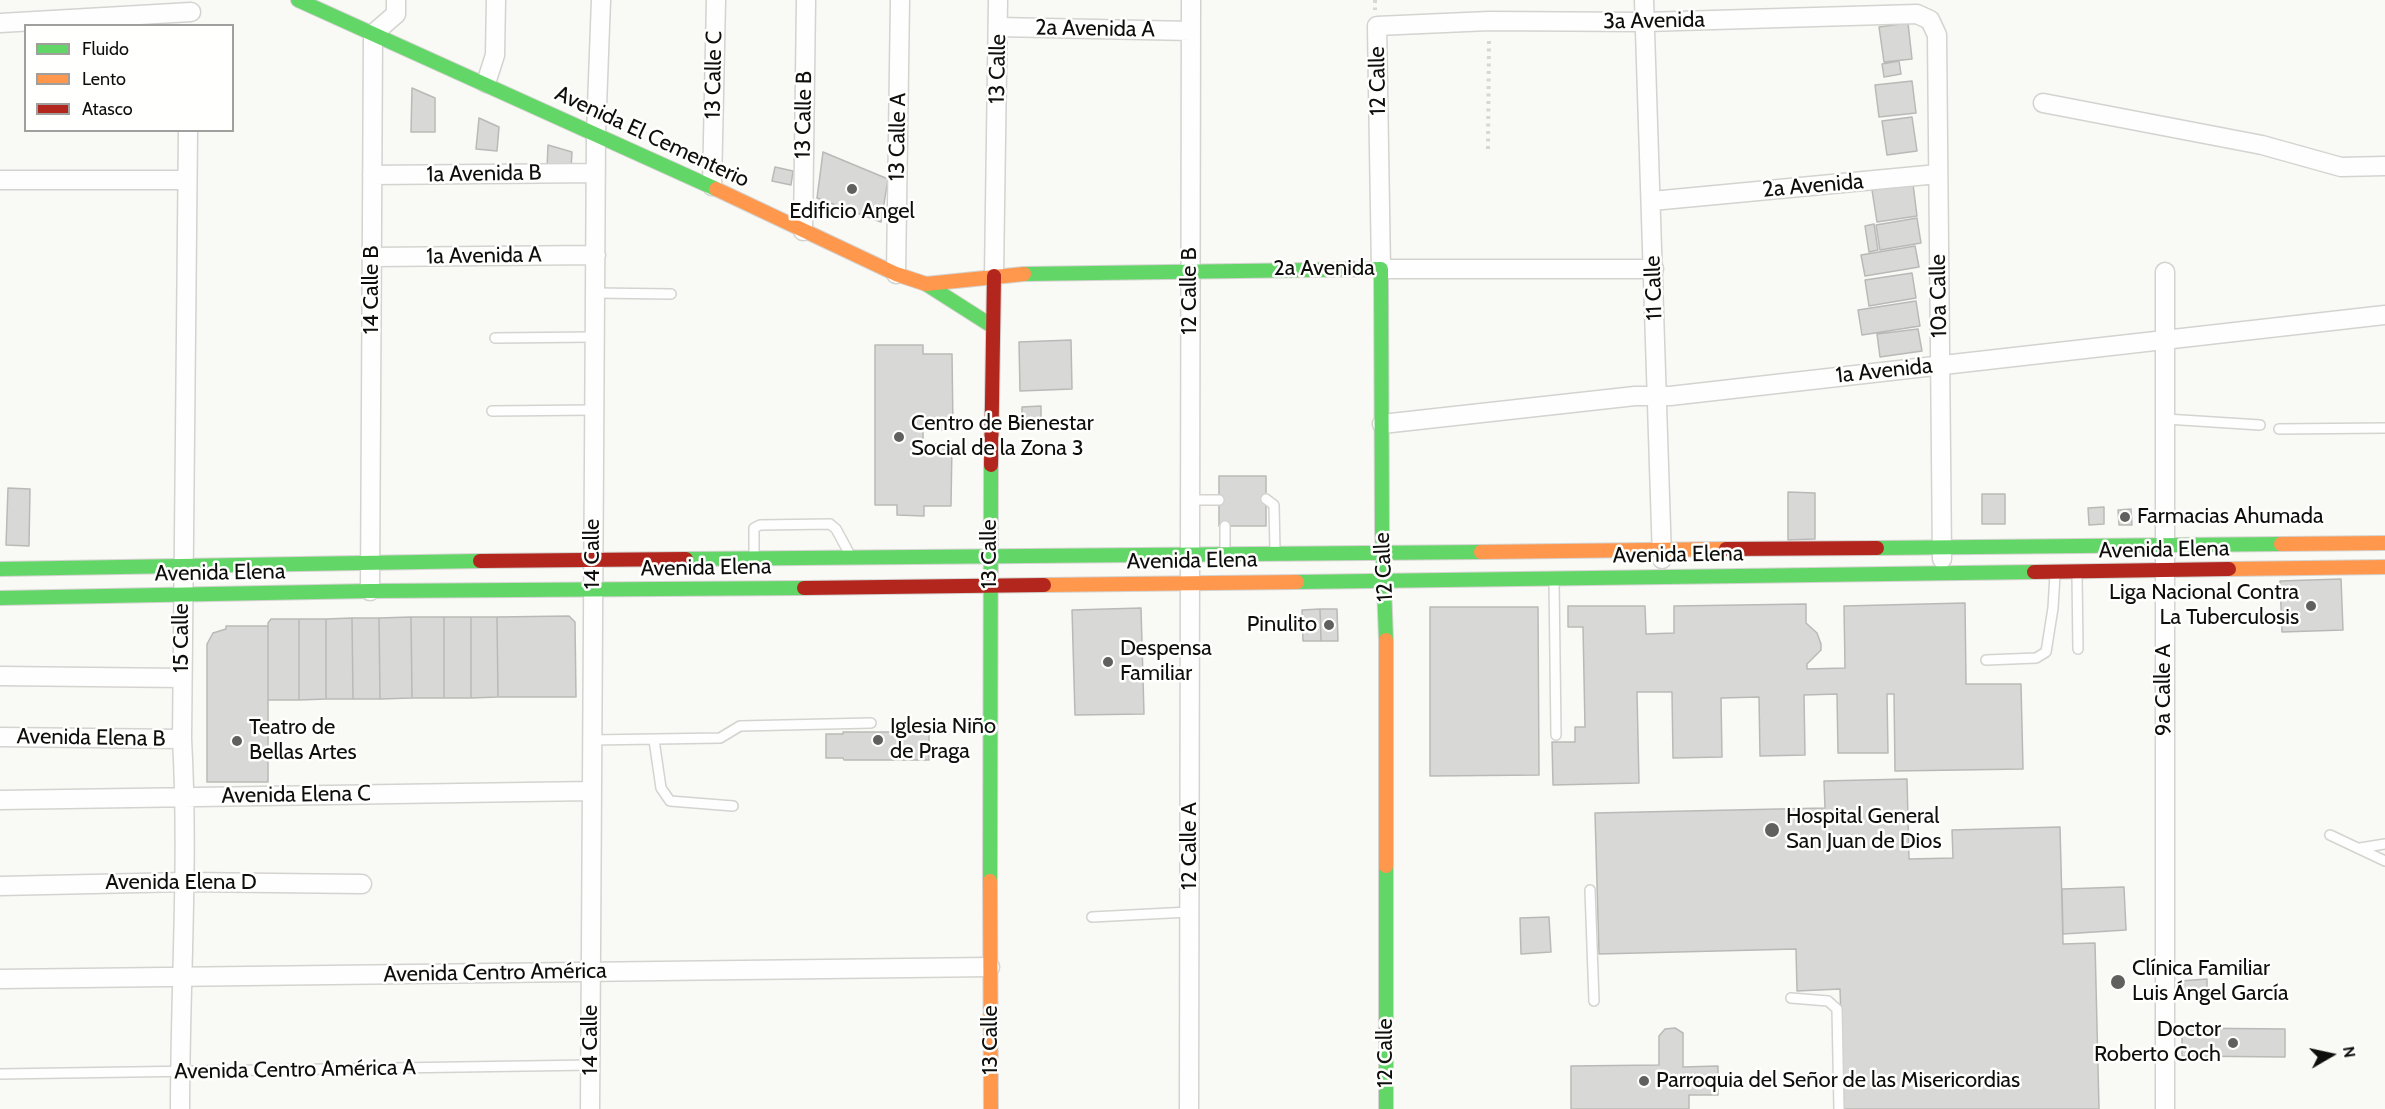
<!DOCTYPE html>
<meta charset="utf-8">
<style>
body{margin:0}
#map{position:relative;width:2385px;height:1109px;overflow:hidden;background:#f9f9f5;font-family:Cabin,sans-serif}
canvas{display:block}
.legend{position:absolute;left:24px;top:24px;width:210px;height:108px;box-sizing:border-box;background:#fffffe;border:2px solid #9f9f9d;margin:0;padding:8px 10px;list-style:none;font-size:18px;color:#0e0e0c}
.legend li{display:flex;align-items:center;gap:12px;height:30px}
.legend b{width:30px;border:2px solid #9f9f9d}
.north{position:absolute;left:2301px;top:1025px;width:60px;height:60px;-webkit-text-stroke:4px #fffffe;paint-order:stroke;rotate:81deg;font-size:16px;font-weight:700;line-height:24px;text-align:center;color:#0e0e0c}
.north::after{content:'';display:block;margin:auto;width:21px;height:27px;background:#0e0e0c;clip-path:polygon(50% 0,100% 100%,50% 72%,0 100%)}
</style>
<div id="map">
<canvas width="2385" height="1109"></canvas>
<ul class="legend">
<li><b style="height:8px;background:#63d668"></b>Fluido</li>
<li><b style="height:8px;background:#ff974d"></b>Lento</li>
<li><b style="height:8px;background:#b3261e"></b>Atasco</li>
</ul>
<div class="north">N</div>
</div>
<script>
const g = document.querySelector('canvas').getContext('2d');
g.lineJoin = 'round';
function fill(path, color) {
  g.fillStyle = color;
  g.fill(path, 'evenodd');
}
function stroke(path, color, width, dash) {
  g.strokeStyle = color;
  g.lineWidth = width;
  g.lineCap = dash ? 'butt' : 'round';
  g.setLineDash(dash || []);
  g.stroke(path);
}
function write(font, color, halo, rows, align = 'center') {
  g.font = font + ' Cabin,sans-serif';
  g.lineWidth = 5;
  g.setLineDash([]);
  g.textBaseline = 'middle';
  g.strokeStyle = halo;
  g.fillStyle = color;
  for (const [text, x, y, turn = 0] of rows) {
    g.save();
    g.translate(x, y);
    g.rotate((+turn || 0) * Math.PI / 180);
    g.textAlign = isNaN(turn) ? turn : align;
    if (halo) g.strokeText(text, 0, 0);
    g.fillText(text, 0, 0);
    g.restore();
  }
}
const building = new Path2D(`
 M1908 23 1912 59 1884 62 1879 27Z
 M1899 61 1901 74 1884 77 1882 64Z
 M1912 81 1916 113 1879 117 1875 85Z
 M412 88 435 98V132H411Z
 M1912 117 1917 151 1887 155 1882 121Z
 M479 118 499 127 497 151 476 149Z
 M548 145 572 152 571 169 547 168Z
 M823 152 888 179 881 222 817 198Z
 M775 167 793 171 791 185 772 181Z
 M1913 184 1917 216 1877 222 1872 190Z
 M1917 218 1921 243 1880 250 1876 225Z
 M1874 224 1878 250 1869 252 1865 226Z
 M1915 246 1919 267 1865 276 1861 255Z
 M1912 273 1916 298 1869 306 1865 280Z
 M1916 301 1920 326 1862 335 1858 310Z
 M1918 329 1922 351 1880 357 1877 334Z
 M1071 340 1072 389 1020 391 1019 342Z
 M875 345H923V354H952L953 430H923V444H952L951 506H924V516L897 515V505H875Z
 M1041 406V422L1022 423V407Z
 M1219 476H1266V526H1219Z
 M8 488 30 489 29 546 6 545Z
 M1788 492 1815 493V539L1788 540Z
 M1982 494H2005V524H1982Z
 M2104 507V524L2089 525 2088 508Z
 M2131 509 2132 525H2119L2118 510Z
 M2341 579 2343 630 2282 632 2280 581Z
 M1965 603 1966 684H2021L2023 769 1895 771 1894 694H1887L1888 753H1838L1837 694 1804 695 1805 755 1760 756 1759 697 1721 698 1722 757 1673 758 1672 692H1637L1639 783 1553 785 1552 742H1575V727H1585L1583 627H1568V606H1645L1646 634 1674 633V606L1806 604V623L1817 633 1821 644V650L1807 664V669L1845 668 1844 606Z
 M1430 607H1538L1539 775 1430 776Z
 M1141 608 1144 714 1075 715 1072 610Z
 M1320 609 1321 641H1303L1302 610Z
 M1320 609H1337L1338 641H1321Z
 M569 616 575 622 576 697H498L497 617Z
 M411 617 412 698 380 699 379 618Z
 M411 617H444V698H412Z
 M444 617H471V698H444Z
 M471 617H497L498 697 471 698Z
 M352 618H379L380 699H353Z
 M352 618 353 699H326V619Z
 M271 619H299V700H268V623Z
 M299 619H326V699L299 700Z
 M226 626H268V782H207V644L213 633 226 629Z
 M843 732H929V760H844L843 758H826V734H843Z
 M1907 779 1909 859 1953 858 1952 830 2060 827 2063 944 2095 943 2099 1109H1844L1840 989 1797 991 1796 949 1599 954 1595 813 1825 808 1824 781Z
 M2124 887 2126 930 2063 934 2062 889Z
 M1549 917 1551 952 1521 954 1520 918Z
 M2207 979V993L2181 995 2180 981Z
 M1675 1028 1683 1033V1067L1718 1066V1095H1689V1109H1571V1066L1659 1065V1036L1665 1029Z
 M2182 1028 2285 1029V1057L2182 1056Z`);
fill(building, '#d8d8d6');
stroke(building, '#b9b9b7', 1.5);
const lane = new Path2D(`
 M595 293 671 294
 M495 338 594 337
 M492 411 594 410
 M2166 419 2260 425
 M2279 429 2385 428
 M1266 499 1274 505 1275 551
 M1190 500H1219
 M1225 526V551
 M754 556V528L760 525 830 524 836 529 849 553
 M2077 575 2078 649
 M1554 580 1556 735
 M1986 660 2036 658 2046 652 2053 608 2055 575
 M592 740 720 738 740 726 871 723
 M654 740 661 788 670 801 733 806
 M2330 835 2385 861
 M2360 848 2385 844
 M1590 890 1594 1001
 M1092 917 1189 912
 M1791 998 1828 1001 1837 1009 1839 1109
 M0 1074 591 1065`);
const street = new Path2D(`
 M1644 0 1662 559
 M0 23 191 12
 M998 27 1191 31
 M486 83 495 55 496 0
 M2043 103 2262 145 2341 167 2385 166
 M372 175 596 173
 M0 180H187
 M712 186 716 0
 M1652 201 1938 174
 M803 231 806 0
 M372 257 596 255
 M1654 269H1381L1377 26 1489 21 1645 22 1917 14 1930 20 1937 35 1942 559
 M896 274 900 0
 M994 276 998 0
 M1382 424 1635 396H1670L2385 315
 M370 591 373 34 396 14V0
 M0 676 182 678
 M0 737 182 739
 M0 800 592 791
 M0 886 185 882 362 884
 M0 979 990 967
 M180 1109C180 986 189 862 182 739L188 130
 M590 1109 596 133 601 0
 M1189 1109 1191 0
 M2165 1109V272`);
const fast = new Path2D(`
 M298 0 716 189
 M1024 274 1381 269 1382 529 1386 640
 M926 284 992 326
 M1877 548 2281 544
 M686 559 1481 552
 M0 569 480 561
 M1297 582 2034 572
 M0 598 370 591 804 588
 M1386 866V1109
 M990 881 991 465`);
const slow = new Path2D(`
 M716 189 896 274 926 284 1024 274
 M2281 544 2385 543
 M1481 552 1726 549
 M2229 569 2385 567
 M1044 585 1297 582
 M1386 640V866
 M990 881 991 1109`);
const jam = new Path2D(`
 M991 465 994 276
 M1726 549 1877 548
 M480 561 686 559
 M2034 572 2229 569
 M804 588 1044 585`);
stroke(lane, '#d4d3d0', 12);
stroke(street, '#d4d3d0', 21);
stroke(fast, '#d4d3d0', 16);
stroke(slow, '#d4d3d0', 16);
stroke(jam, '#d4d3d0', 16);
stroke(new Path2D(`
 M1375 0V10
 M1488 149 1489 37`), '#d7d7d6', 4, [3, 4.5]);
stroke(lane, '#fefefe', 9);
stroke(street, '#fefefe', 18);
stroke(fast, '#63d668', 14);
stroke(slow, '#ff974d', 14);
stroke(jam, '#b3261e', 14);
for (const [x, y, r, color] of [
 [852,189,6,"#60605e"],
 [899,437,6,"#60605e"],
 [2125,517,6,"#60605e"],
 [2311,606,6,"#60605e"],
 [1329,625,6,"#60605e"],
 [1108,662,6,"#60605e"],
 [878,740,6,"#60605e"],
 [237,741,6,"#60605e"],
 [1772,830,8,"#60605e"],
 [2118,982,8,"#60605e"],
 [2233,1043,6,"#60605e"],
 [1644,1081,6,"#60605e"]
]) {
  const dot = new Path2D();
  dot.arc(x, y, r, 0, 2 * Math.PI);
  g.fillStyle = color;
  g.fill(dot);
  stroke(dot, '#fffffe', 2);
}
write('22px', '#0e0e0c', '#fffffe', [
 ["3a Avenida",1654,21,-1],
 ["2a Avenida A",1095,29,1],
 ["13 Calle",998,69,-89],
 ["13 Calle C",714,75,-89],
 ["12 Calle",1378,81,-91],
 ["13 Calle B",804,115,-89],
 ["Avenida El Cementerio",652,137,25],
 ["13 Calle A",898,137,-89],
 ["1a Avenida B",484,174,-1],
 ["2a Avenida",1813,186,-5],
 ["1a Avenida A",484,256,-1],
 ["2a Avenida",1324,269],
 ["11 Calle",1654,288,-92],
 ["14 Calle B",372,290,-90],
 ["12 Calle B",1190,291,-90],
 ["10a Calle",1939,296,-91],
 ["1a Avenida",1884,371,-6],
 ["Avenida Elena",2164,550,-1],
 ["14 Calle",593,554,-90],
 ["13 Calle",990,554,-90],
 ["Avenida Elena",1678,555,-1],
 ["Avenida Elena",1192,561,-1],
 ["12 Calle",1384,567,-93],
 ["Avenida Elena",706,568,-1],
 ["Avenida Elena",220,573,-1],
 ["15 Calle",182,638,-90],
 ["9a Calle A",2164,690,-90],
 ["Avenida Elena B",91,738,1],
 ["Avenida Elena C",296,795,-1],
 ["12 Calle A",1190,846,-90],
 ["Avenida Elena D",181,883],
 ["Avenida Centro América",495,973,-1],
 ["14 Calle",591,1040,-90],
 ["13 Calle",991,1040,-90],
 ["12 Calle",1386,1053,-90],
 ["Avenida Centro América A",295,1070,-1]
]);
write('22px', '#0e0e0c', '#fffffe', [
 ["Edificio Angel",852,212,"center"],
 ["Centro de Bienestar",911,424],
 ["Social de la Zona 3",911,449],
 ["Farmacias Ahumada",2137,517],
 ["Liga Nacional Contra",2299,593,"right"],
 ["La Tuberculosis",2299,618,"right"],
 ["Pinulito",1317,625,"right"],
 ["Despensa",1120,649],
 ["Familiar",1120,674],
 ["Iglesia Niño",890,727],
 ["de Praga",890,752],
 ["Teatro de",249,728],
 ["Bellas Artes",249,753],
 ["Hospital General",1786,817],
 ["San Juan de Dios",1786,842],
 ["Clínica Familiar",2132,969],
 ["Luis Ángel García",2132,994],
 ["Doctor",2221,1030,"right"],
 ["Roberto Coch",2221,1055,"right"],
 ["Parroquia del Señor de las Misericordias",1656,1081]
], 'left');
</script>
